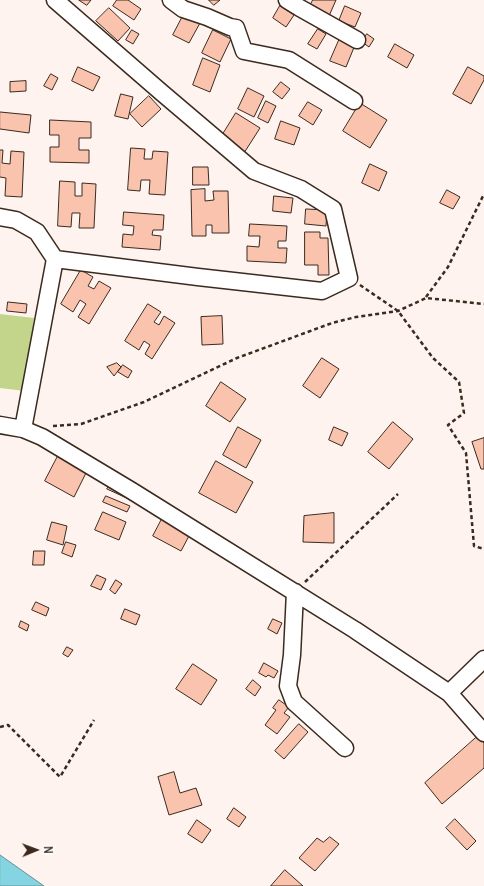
<!DOCTYPE html>
<style>
body{margin:0}
#map{position:relative;width:484px;height:886px;overflow:hidden;background:#fef3ef;font-family:Delius,sans-serif}
canvas{display:block}
.north{position:absolute;left:16px;top:830px;width:40px;height:40px;-webkit-text-stroke:3px #fff;paint-order:stroke;rotate:89deg;font-size:11px;font-weight:700;line-height:16px;text-align:center;color:#3b2a1e}
.north::after{content:'';display:block;margin:auto;width:14px;height:18px;background:#3b2a1e;clip-path:polygon(50% 0,100% 100%,50% 72%,0 100%)}
</style>
<div id="map">
<canvas width="484" height="886"></canvas>
<div class="north">N</div>
</div>
<script>
const g = document.querySelector('canvas').getContext('2d');
g.lineJoin = 'round';
function fill(path, color) {
  g.fillStyle = color;
  g.fill(path, 'evenodd');
}
function stroke(path, color, width, dash) {
  g.strokeStyle = color;
  g.lineWidth = width;
  g.lineCap = dash ? 'butt' : 'round';
  g.setLineDash(dash || []);
  g.stroke(path);
}
fill(new Path2D(`
 M0 314 34 318 25 391 0 388Z`), '#c2d58a');
const water = new Path2D(`
 M0 855 44 886H0Z`);
fill(water, '#85d4e1');
stroke(water, '#679093', 1);
const building = new Path2D(`
 M79 0H91L87 5Z
 M117 0H128L141 9 134 20 113 6Z
 M209 0H220L214 5Z
 M313 0H336L329 16 309 8Z
 M280 6 294 15 286 27 273 18Z
 M345 6 361 13 355 27 339 21Z
 M109 8 130 28 118 41 96 21Z
 M184 14 200 23 189 43 173 35Z
 M318 29 326 34 317 49 308 44Z
 M132 30 139 34 133 44 126 40Z
 M213 30 231 39 220 62 202 53Z
 M367 34 374 39 369 47 362 42Z
 M340 38 355 45 346 67 330 61Z
 M395 44 414 55 407 68 388 57Z
 M203 58 220 65 210 92 193 85Z
 M78 67 100 77 93 91 72 81Z
 M468 67 484 76V80L471 104 453 94Z
 M51 74 58 78 52 90 44 86Z
 M26 81V91L10 92V82Z
 M281 82 290 89 282 99 273 92Z
 M248 88 264 96 254 117 238 109Z
 M121 94 133 97 128 119 115 116Z
 M149 96 161 109 142 127 130 114Z
 M266 101 276 106 268 123 258 118Z
 M308 102 322 110 313 125 299 116Z
 M360 103 387 120 370 148 343 131Z
 M0 112 31 115 29 133 0 129Z
 M236 113 260 128 244 153 220 139Z
 M50 120 91 122V138H79V150H89V163L50 162V147H59V135H50Z
 M281 121 300 128 294 145 275 139Z
 M131 148 145 149 144 159H152L153 151 168 152 165 195 149 194 150 180H141L140 191 128 190Z
 M0 150H3L2 163 10 164 11 151 24 152 22 197 5 196 6 178 0 177Z
 M370 164 387 172 379 191 362 183Z
 M193 167H208L209 185H193Z
 M60 181 75 182V196H82V183L96 184 94 228H79L80 213H72L71 227 58 226Z
 M205 189V201L214 200 213 191H228L229 233H212V225H206V236H192L191 190Z
 M447 190 460 197 453 209 440 203Z
 M274 196 293 198 291 213 273 211Z
 M306 209 327 210 326 226 305 224Z
 M124 212 164 215 163 230H153L152 235 161 236 160 250 122 247 123 234 133 235 134 226 123 225Z
 M250 224 287 226 286 241H278V248H287L286 263 247 261V246L259 247 260 236H249Z
 M305 232H320V238H328L329 275H318V265H305Z
 M81 270 93 277 88 286 94 289 99 281 111 288 89 324 78 317 86 304 80 300 73 312 61 304Z
 M8 302 27 304 26 313 7 311Z
 M148 304 161 312 154 322 159 325 164 316 175 323 152 359 145 354 150 345 144 341 139 350 125 341Z
 M222 316 223 344 202 345 201 317Z
 M322 358 339 369 320 398 303 386Z
 M117 363 121 367 114 376 107 367Z
 M123 365 132 371 128 378 118 372Z
 M221 382 246 399 230 422 206 406Z
 M393 422 413 439 389 469 368 452Z
 M238 427 261 440 246 468 223 455Z
 M334 427 348 433 342 446 329 440Z
 M484 438V469H481L472 442Z
 M58 456 87 471 74 497 45 481Z
 M216 461 253 482 236 513 199 493Z
 M111 484 133 495 131 500 107 489Z
 M106 496 130 506 127 512 103 502Z
 M103 512 126 522 119 540 95 530Z
 M334 513V543L303 542 304 516Z
 M162 519 190 534 181 551 153 536Z
 M52 522 67 526 63 545 47 540Z
 M66 542 76 545 72 557 62 553Z
 M34 551H45L44 565H33Z
 M97 575 106 579 101 590 91 586Z
 M116 580 122 584 115 594 110 590Z
 M36 602 49 608 46 616 32 610Z
 M125 609 140 615 136 625 121 619Z
 M273 619 282 623 277 634 268 629Z
 M21 621 29 625 27 631 19 627Z
 M67 647 73 650 68 657 63 654Z
 M264 663 278 671 274 678 268 675 266 677 259 673Z
 M193 664 217 680 201 705 176 689Z
 M253 680 261 687 255 696 246 689Z
 M279 700 289 707 284 713 290 717 277 734 265 725 276 710 273 708Z
 M299 724 308 732 284 759 275 751Z
 M478 736 484 743V768L442 804 425 783Z
 M174 772 180 793 196 788 202 805 169 815 158 777Z
 M234 808 246 817 239 827 227 819Z
 M455 819 476 841 467 850 446 828Z
 M197 820 211 830 202 843 188 834Z
 M330 837 339 844 315 871 299 858 317 838 323 842Z
 M285 870 303 886H271Z`);
fill(building, '#fac3ad');
stroke(building, '#3b2a1e', 1);
const street = new Path2D(`
 M171 0 183 9 207 17 230 27 236 28 244 51 289 60 354 101
 M287 0 300 8 357 40
 M0 217 16 220 37 232 55 259
 M0 425 23 429 42 437 132 491 355 630 449 693
 M23 429 55 259 198 277 322 291 349 278 333 209 301 189 254 171 161 92 55 0
 M295 592 292 655 288 686 294 702 345 748
 M484 659 449 693 484 733`);
stroke(street, '#3b2a1e', 19);
stroke(new Path2D(`
 M360 285 398 311 433 358 459 382 464 413 448 425 466 453 474 546 484 549
 M426 297 448 267 484 194
 M53 426 81 424 144 402 237 358 332 323 356 317 398 311 426 298 484 304
 M305 582 398 494
 M0 727 8 725 60 777 94 720`), '#3b2a1e', 2.5, [4, 3]);
stroke(street, '#fff', 16);
</script>
